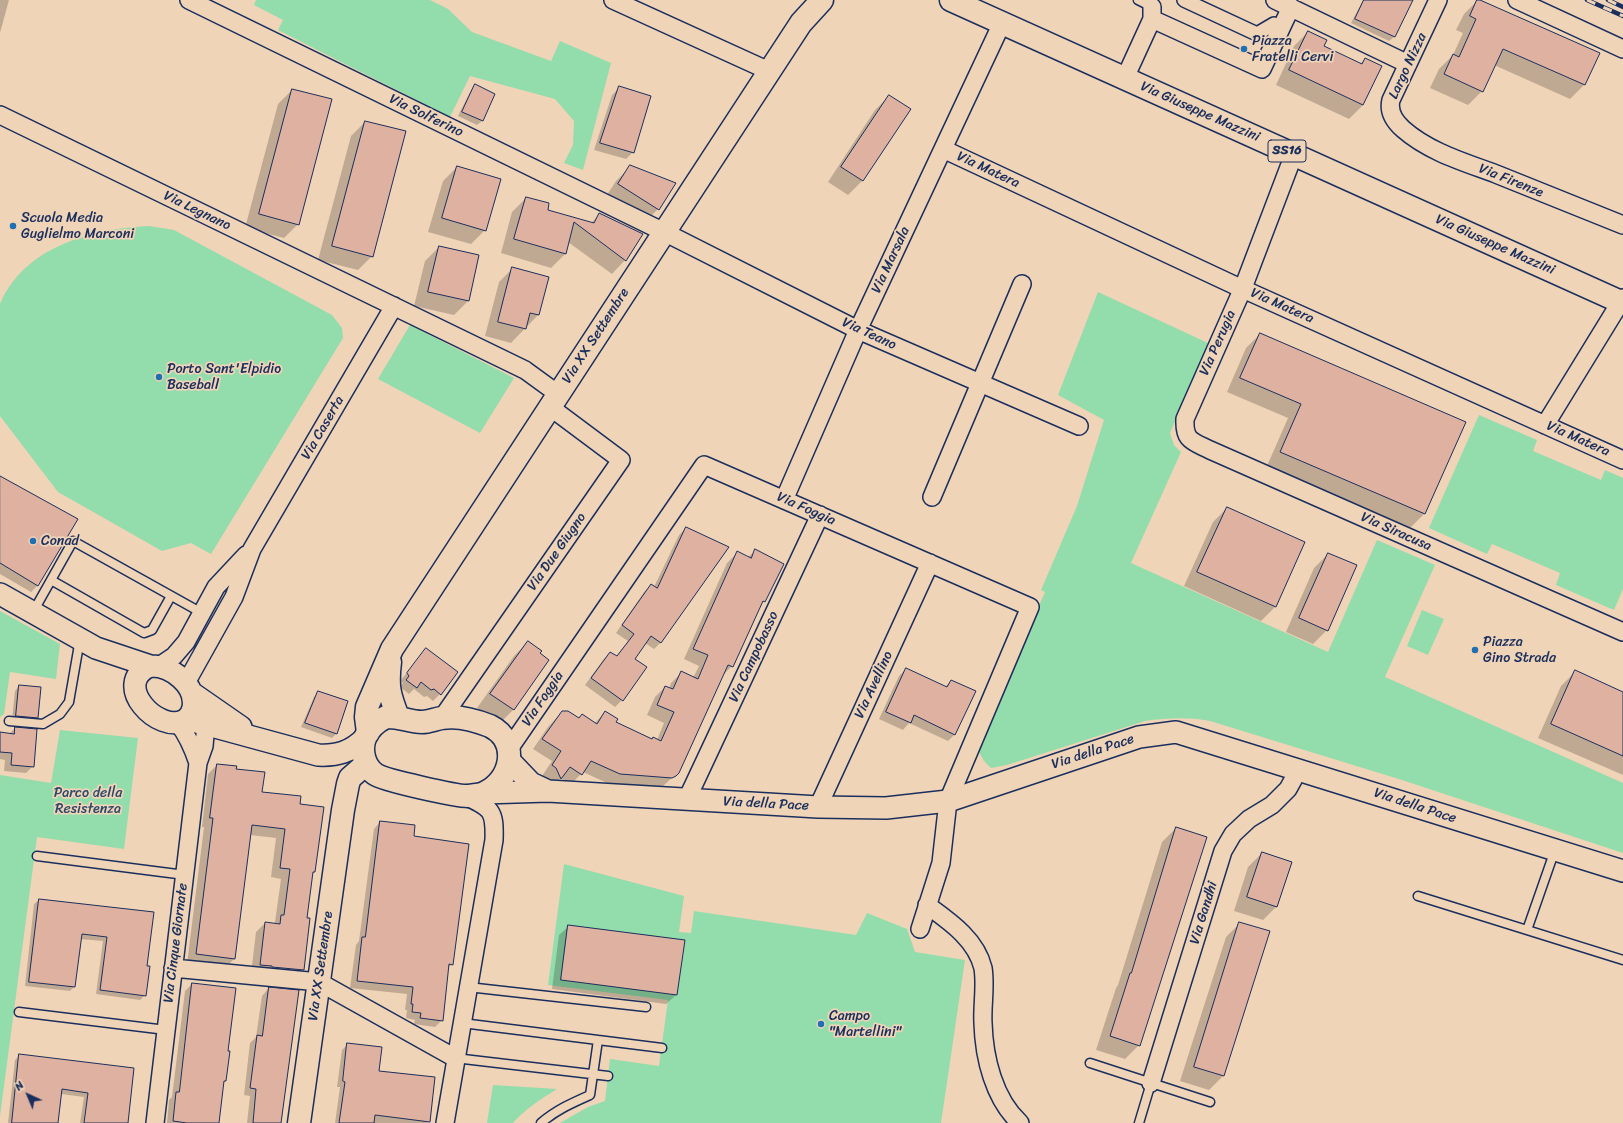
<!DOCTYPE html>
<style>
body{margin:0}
#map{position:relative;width:1623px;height:1123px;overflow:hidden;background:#f0d4b7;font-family:Sriracha,sans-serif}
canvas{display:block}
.north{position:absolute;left:8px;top:1075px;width:40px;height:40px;-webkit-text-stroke:3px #f0d4b7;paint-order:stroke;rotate:316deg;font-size:11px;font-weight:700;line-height:16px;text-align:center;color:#1b2f5e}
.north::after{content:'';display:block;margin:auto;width:14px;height:18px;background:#1b2f5e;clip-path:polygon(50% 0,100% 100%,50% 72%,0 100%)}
</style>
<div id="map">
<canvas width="1623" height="1123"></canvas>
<div class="north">N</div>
</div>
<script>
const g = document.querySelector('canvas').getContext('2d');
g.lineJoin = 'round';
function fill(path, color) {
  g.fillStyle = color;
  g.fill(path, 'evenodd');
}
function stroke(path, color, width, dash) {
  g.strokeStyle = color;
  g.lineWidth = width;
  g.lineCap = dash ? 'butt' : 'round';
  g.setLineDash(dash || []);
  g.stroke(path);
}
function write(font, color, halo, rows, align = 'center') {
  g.font = font + ' Sriracha,sans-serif';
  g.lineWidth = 3.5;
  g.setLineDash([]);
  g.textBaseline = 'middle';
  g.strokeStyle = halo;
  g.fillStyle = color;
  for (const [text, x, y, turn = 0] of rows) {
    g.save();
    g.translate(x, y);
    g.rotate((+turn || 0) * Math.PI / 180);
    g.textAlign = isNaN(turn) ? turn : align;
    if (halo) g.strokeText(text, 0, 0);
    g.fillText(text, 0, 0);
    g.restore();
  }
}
fill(new Path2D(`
 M256 0H430L448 9 472 32 551 61 560 41 611 63 583 170 564 163 573 145 574 121 555 99 470 76 450 117 278 30 283 20 254 5Z
 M149 226 174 230 332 315 342 328 343 338 211 554 191 543 162 551 58 492 0 416V304C25 246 92 229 149 226Z
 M1098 292 1208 343 1170 433 1174 445 1181 452 1131 563 1328 652 1377 540 1435 565 1385 677 1623 783V853L1402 780 1210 721C1188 717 1167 718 1145 721L1007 765 991 768C984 762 979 755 978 745L1045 592 1041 590 1077 506 1104 420 1058 395Z
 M410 325 514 378 480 433 378 379Z
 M1479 415 1537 440 1533 451 1601 480 1605 470 1623 478V589L1614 610 1556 585 1560 573 1492 544 1487 554 1429 528Z
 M1422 610 1444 619 1428 655 1407 646Z
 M0 611 60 644 56 679 10 672 4 714 0 717Z
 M60 730 138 738 124 849 37 837 0 1116V775L51 783Z
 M564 864 684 896 679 932 691 933 694 911 856 935 867 913 907 929 915 952 965 960 941 1123H560L588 1107 605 1101 610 1059 659 1066 668 1000 548 985Z
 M493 1085 557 1089C541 1099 525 1109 513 1123H487Z`), '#93dcac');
fill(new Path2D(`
 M0 0H9L0 33Z
 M1363 0H1411L1394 37 1389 41 1351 23Z
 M1478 0 1598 53 1584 85 1570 99 1494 65 1482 91 1468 105 1430 88 1439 69 1453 55 1463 33 1456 30 1464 14Z
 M1308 32 1323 47 1360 64 1365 59 1381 66 1363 105 1349 119 1276 85 1294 46Z
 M475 86 494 94 482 121 477 125 458 116 471 90Z
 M619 88 633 152 626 159 594 150 612 95Z
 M292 90 298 224 284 238 245 228 278 104Z
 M889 96 909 110 862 181 848 195 828 182 875 110Z
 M365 122 372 256 358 270 318 260 351 136Z
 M457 167 485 230 471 244 428 232 443 181Z
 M630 167 658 209 644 223 605 198 616 181Z
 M526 198 546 210 591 223 599 215 625 260 612 274 568 242 565 254 551 268 501 253 512 212Z
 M439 247 478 255 468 301 454 315 414 306 425 261Z
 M513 268 548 277 538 315 511 343 485 336 499 282Z
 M1260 334 1465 422 1424 514 1410 528 1267 466 1288 418 1227 392 1246 348Z
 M0 477 38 585 31 592 0 574Z
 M1227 508 1304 543 1275 607 1261 621 1184 586 1213 522Z
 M686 528 661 642 654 649 645 643 633 659 622 700 615 707 585 685 603 660 610 653 616 657 628 641 616 633 644 592 651 585 654 587 679 535Z
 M755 551 764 601 760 605 732 666 722 676 678 772 661 788 609 784 583 772 571 784 561 778 550 788 546 778 542 776 552 761 533 749 548 727 562 712 594 724 605 712 615 723 652 740H657L664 723 647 715 655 697 665 687 669 689 671 683 681 673 693 678 699 666 684 659 727 563 738 552 748 557Z
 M1328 554 1327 630 1313 644 1286 632 1314 568Z
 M528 642 539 654 548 660 513 710 499 724 477 708 514 656Z
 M426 650 440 694 433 701 427 696 424 697 414 689 409 694 400 687 403 683 400 681Z
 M906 669 945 687 951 681 955 734 948 741 909 723 903 730 879 719 899 676Z
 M1575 672 1623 693V775L1538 738 1561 686Z
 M19 686 37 718 33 722 12 720 15 691Z
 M319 692 347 702 336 734 332 738 301 727 314 697Z
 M15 728 33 766 26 773 4 771 5 760 0 759V733L9 734Z
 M217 765 235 770 261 793 299 805 314 872 312 875 306 919 303 969 293 979 251 974 256 932 265 923 273 924 275 922 281 879 271 877 276 838 250 835 234 959 225 968 187 964 204 827H202L208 774Z
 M380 822 412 837 452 964 448 968 442 1020 435 1027 414 1024 415 1020 406 1018 407 1010H405L407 994 350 988 356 945 359 941 374 829Z
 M1176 828 1139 1045 1125 1059 1096 1050 1116 988 1118 985 1162 842Z
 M1262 853 1277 906 1263 920 1234 911 1248 867Z
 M39 900 153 913 146 966 145 995 140 1000 96 994 103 941 80 939 74 987 70 991 25 986 34 904Z
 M1240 923 1269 932 1223 1076 1209 1090 1180 1081 1226 937Z
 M569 926 683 941 676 995 666 1004 552 989 559 935Z
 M192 984 235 989 227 1052 225 1080 223 1083 218 1123H167L169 1100 172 1097 185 991Z
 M269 988 298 991 281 1123H247L250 1096 244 1095 250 1043 256 1037 262 996Z
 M348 1044 378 1072 429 1121 427 1123H335L340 1087H337L342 1050Z
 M20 1055 133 1069 127 1122 129 1123H80L84 1097 61 1094 57 1123H8L15 1060Z`), '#0003');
const building = new Path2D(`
 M1364 0H1413L1395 37 1355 19Z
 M1477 0H1480L1600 53 1585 85 1503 49 1483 92 1444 74 1453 54 1459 57 1476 19 1470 16Z
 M1308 31 1327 40 1324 46 1362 64 1365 58 1382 66 1363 105 1289 70Z
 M475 84 495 94 483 121 462 112Z
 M619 86 651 96 634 153 600 143Z
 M292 89 332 99 299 225 259 214Z
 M889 95 911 109 863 181 841 167Z
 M365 121 406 131 373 257 332 246Z
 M630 165 676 183 659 210 618 184Z
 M457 166 501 179 486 231 442 218Z
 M526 197 549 203 548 210 594 223 599 213 643 234 626 261 574 222 566 254 514 239Z
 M439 246 479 255 469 301 428 292Z
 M512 267 549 277 539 315 530 313 526 329 498 322Z
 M1260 333 1466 422 1425 514 1280 452 1301 404 1240 378Z
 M0 476 78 519 38 586 0 563Z
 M1227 507 1305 542 1276 607 1197 572Z
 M686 527 729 547 661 643 651 636 635 659 647 667 623 701 591 678 610 652 617 656 634 634 622 625 651 584 657 588Z
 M755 549 784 564 765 602 763 601 733 667 728 665 679 773 676 776 672 778 620 774 591 761 582 775 570 767 561 779 556 768 552 765 561 751 542 739 562 711H568L579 718 582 714 597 724 605 711 618 719 616 722 652 739 653 737 661 741 674 712 657 705 665 686 673 689 681 671 698 679 708 655 693 649 737 551 751 558Z
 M1328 553 1357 565 1328 631 1299 618Z
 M528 641 542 651 540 653 549 660 514 710 490 694Z
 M426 648 458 672 441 695 434 689 431 690 421 682 417 688 406 680 409 676 407 673Z
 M906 668 947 687 951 680 976 691 955 735 914 715 911 723 886 712Z
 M1575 670 1623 692V756L1551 724Z
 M19 685 41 687 38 718 16 716Z
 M318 691 348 701 337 734 305 723Z
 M15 727 37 729 34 767 11 765 12 753 0 752V732L14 734Z
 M217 764 237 766 236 769 265 772 262 792 301 796 300 804 324 807 315 872H313L307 918H310L304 970 272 967V966L260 965 265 922 280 924 281 915H284L290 869 280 868 285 829 252 825 235 959 196 954 213 818H210Z
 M380 821 415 825 414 836 469 844 453 965 449 964 443 1021 420 1018 421 1013 412 1012 413 1004H411L413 987 357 981 362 937H365Z
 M1176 827 1207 837 1140 1046 1110 1036 1130 973H1131Z
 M1262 852 1292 862 1277 907 1247 897Z
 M39 899 154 912 147 966H150L146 996 100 990 107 937 82 934 75 987 29 982Z
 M1239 922 1270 931 1224 1076 1194 1067Z
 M568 925 685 940 677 995 561 980Z
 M192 983 236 988 228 1051H230L226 1081H224L219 1123H187L173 1121 176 1092H179Z
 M269 987 299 990 281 1123H253L256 1089 250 1088 254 1058 257 1035 262 1036Z
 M347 1043 382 1047 379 1071 435 1077 430 1122 375 1115 374 1123H339L345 1082 343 1081Z
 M19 1054 134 1068 128 1123H84L88 1093 62 1089 58 1123H12Z`);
fill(building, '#dfb1a0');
stroke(building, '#1b2f5e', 1);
const service = new Path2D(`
 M1138 0 1152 7
 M51 580 144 633 152 630 171 596
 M33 612 73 541 202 613
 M9 721 43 724 60 714 69 702 80 639
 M37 856 185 875
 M1418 896 1623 960
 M1527 930 1555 850
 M468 987 646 1007
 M19 1012 166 1030
 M462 1023 662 1048
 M455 1058 608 1076
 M1090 1063 1210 1102
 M541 1123C556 1110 572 1103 590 1095L598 1040
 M1139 1123 1151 1083`);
const pedestrian = new Path2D(`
 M1184 0 1257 34 1274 24 1281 28`);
const minor = new Path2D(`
 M189 0 664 232 858 330 1079 426
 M613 0 769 71
 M1275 0 1408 64
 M1438 0 1391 100C1388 112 1394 121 1403 129 1429 152 1464 162 1496 174 1538 191 1581 208 1623 225
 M1517 0 1623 49
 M1152 19 1262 69 1291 7
 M1125 78 1152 19V7
 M0 115 525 370 558 394
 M943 149 1234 285 1623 460
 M1294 154 1243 288 1185 419C1184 441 1192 441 1210 450L1623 632
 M1545 425 1623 298
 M932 497 1022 284
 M784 500 858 330 1002 23
 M159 666 174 656 186 642 216 587 246 555
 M186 683 234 597 252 549 394 306
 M442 718 621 460 550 407
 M178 723C188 736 193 748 198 763
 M509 749 704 465 1030 607 948 801 941 863 920 929
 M687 799 820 515
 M818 807 930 563
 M927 905C949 921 976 939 983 968 986 986 982 1005 983 1023 984 1058 994 1099 1020 1123
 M173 968 319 982 455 1058
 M1151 1083 1223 851 1233 834 1249 819 1272 805 1288 789 1299 769
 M155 1123 198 763 204 746 206 724 201 714
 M445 1123 494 840C495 811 492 808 465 796`);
const tertiary = new Path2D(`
 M0 594 96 648 150 666
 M150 666C171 665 197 685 193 708 192 712 190 717 185 720 159 735 110 684 150 666Z
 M192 693 241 727
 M186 719 318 755C337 756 351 752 365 738
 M509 760 531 783 548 791
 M484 793 548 791 818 807 886 808 948 801 1139 737 1176 732 1623 871`);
const secondary = new Path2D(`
 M390 662C387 686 389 694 398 717
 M386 717C399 716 409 722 422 722 429 722 435 719 442 718 458 715 475 720 490 726 520 741 512 781 484 793 480 795 474 795 469 796 459 797 383 780 375 774 365 767 361 753 364 741 367 730 376 722 386 717Z
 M368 733 366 717 367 707 392 649 801 23 822 0
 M299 1123 343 810 348 784 350 778 366 764`);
const primary = new Path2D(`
 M951 0 1623 303`);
stroke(service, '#1b2f5e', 11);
stroke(pedestrian, '#1b2f5e', 16);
stroke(minor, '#1b2f5e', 20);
stroke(tertiary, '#1b2f5e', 24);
stroke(secondary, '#1b2f5e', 25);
stroke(primary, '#1b2f5e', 25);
stroke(service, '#f0d4b7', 8);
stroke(pedestrian, '#f0d4b7', 13);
stroke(minor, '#f0d4b7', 17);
stroke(tertiary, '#f0d4b7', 21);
stroke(secondary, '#f0d4b7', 22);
stroke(primary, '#f0d4b7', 22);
const rail = new Path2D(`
 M1587 0 1623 16
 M1608 0 1623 7`);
stroke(rail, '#1b2f5e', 4.5);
stroke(rail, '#f0d4b7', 3, [9]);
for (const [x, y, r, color] of [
 [1244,49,4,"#1f6fb2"],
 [13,226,4,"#1f6fb2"],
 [159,377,4,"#1f6fb2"],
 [33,541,4,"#1f6fb2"],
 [1475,650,4,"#1f6fb2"],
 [821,1024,4,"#1f6fb2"]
]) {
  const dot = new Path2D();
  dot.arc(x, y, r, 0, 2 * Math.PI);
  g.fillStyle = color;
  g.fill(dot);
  stroke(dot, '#f0d4b7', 1.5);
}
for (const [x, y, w] of [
 [1287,151,38]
]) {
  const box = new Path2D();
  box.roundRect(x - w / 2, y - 11, w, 22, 3);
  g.fillStyle = '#f0d4b7';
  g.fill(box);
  stroke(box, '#1b2f5e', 1);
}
write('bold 13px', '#1b2f5e', null, [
 ["SS16",1287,151]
]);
write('14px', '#1b2f5e', '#f0d4b7', [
 ["Piazza",1252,41],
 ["Fratelli Cervi",1252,57],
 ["Scuola Media",21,218],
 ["Guglielmo Marconi",21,234],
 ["Porto Sant'Elpidio",167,369],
 ["Baseball",167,385],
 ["Conad",41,541],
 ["Piazza",1483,642],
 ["Gino Strada",1483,658],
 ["Campo",829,1016],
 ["\"Martellini\"",829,1032]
], 'left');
write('14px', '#1b2f5e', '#f0d4b7', [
 ["Largo Nizza",1408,66,-65],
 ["Via Giuseppe Mazzini",1200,112,24],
 ["Via Solferino",426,116,26],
 ["Via Matera",988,170,25],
 ["Via Firenze",1511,181,22],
 ["Via Legnano",197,211,26],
 ["Via Giuseppe Mazzini",1495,245,24],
 ["Via Marsala",891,260,-65],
 ["Via Matera",1282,306,24],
 ["Via Teano",869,334,25],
 ["Via XX Settembre",596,336,-57],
 ["Via Perugia",1218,343,-66],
 ["Via Caserta",323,428,-60],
 ["Via Matera",1578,439,24],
 ["Via Foggia",806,509,24],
 ["Via Siracusa",1396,532,24],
 ["Via Due Giugno",557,552,-55],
 ["Via Campobasso",754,657,-65],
 ["Via Avellino",874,685,-65],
 ["Via Foggia",543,699,-56],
 ["Via della Pace",1093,752,-18],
 ["Via della Pace",766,804,3],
 ["Via della Pace",1415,806,18],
 ["Via Gandhi",1204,913,-73],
 ["Via Cinque Giornate",176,943,-83],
 ["Via XX Settembre",321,966,-82]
]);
write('14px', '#2d496a', '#f0d4b7', [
 ["Parco della",88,793],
 ["Resistenza",88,809]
]);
</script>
